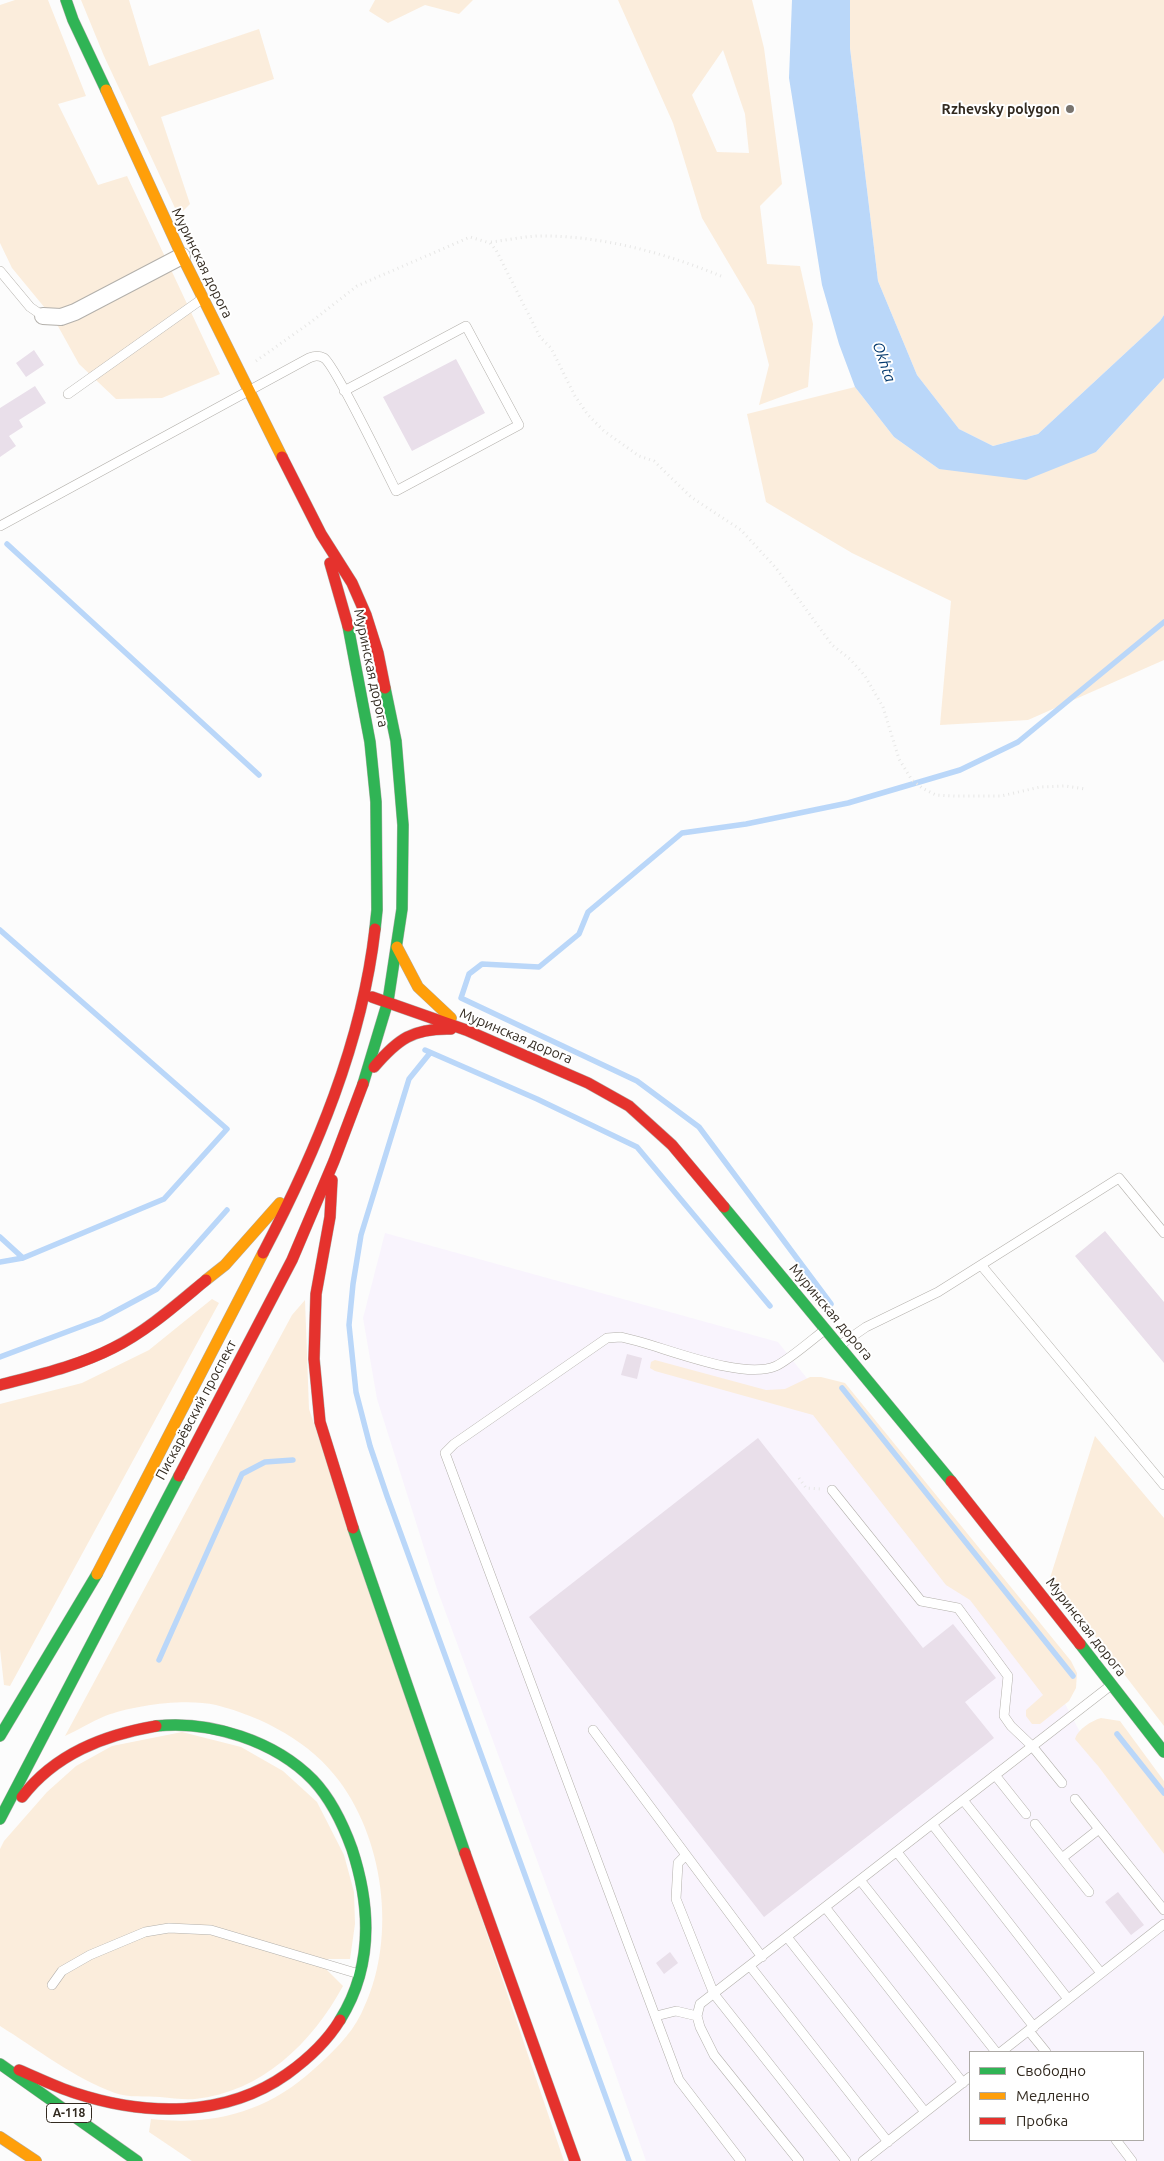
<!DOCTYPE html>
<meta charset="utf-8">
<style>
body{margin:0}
#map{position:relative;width:1164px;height:2161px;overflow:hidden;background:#fcfcfc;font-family:Ubuntu,sans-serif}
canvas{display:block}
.legend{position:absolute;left:969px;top:2051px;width:175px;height:90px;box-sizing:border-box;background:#fff;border:1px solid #adaaa6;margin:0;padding:6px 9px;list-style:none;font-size:15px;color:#332b21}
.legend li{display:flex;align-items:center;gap:10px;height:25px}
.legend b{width:25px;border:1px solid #adaaa6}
</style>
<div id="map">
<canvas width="1164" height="2161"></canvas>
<ul class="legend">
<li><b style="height:6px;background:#30b455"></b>Свободно</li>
<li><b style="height:6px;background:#ff9f0a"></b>Медленно</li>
<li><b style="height:6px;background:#e5322d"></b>Пробка</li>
</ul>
</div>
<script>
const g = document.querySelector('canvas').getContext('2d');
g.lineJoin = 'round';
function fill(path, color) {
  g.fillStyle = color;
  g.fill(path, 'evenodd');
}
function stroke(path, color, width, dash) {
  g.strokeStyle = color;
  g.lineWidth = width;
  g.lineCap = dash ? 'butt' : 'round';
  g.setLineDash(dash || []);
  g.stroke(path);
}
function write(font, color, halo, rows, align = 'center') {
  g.font = font + ' Ubuntu,sans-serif';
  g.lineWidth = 4;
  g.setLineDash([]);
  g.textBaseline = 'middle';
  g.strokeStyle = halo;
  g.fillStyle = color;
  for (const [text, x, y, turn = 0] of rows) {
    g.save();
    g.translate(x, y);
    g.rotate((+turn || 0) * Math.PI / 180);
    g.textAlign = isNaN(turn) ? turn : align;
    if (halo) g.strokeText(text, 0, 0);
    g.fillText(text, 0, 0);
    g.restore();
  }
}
fill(new Path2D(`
 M385 1233 778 1342 1062 1698 1098 1766 1164 1854V2161H646L611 2061 437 1589 377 1399 363 1318ZM970 2052H1143V2140H970Z`), '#f9f4fd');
fill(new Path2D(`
 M15 0H48L86 96 58 104 98 185 127 176 220 374 162 398 116 399 79 364 54 319 12 268 0 243V5Z
 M81 0H129L149 66 259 29 274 79 161 117 190 204 183 211 175 208 104 56Z
 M375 0H473L459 14 425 5 388 23 369 11Z
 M618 0H752L764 48 782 184 760 206 767 264 800 266 813 324 808 387 759 405 769 365 754 306 702 218 673 123ZM723 50 745 114 749 153 717 152 692 95Z
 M850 0H1164V315L1160 321 1038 434 993 446 959 429 917 375 878 281 850 48Z
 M1164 378V660L1028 720 940 725 951 601 852 553 766 502 747 414 855 387 894 437 939 469 1096 452Z
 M212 1299 219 1303 10 1686 4 1685 0 1649V1404L82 1383 149 1350Z
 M305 1300 309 1409 564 2161H192L149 2132 151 2119C214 2126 267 2112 314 2069 332 2053 350 2036 361 2014 397 1944 386 1845 340 1782 311 1742 263 1717 216 1705 186 1698 134 1705 105 1716 91 1722 78 1730 65 1736L292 1315Z
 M655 1360 766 1390 785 1389 810 1377H821L845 1383 1071 1661 1077 1673 1076 1688 1069 1701 1040 1724H1032L1026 1716V1710L1043 1695 970 1600 946 1585 813 1415 655 1371 650 1368 651 1362Z
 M1095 1436 1164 1518V1726L1050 1578Z
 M1101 1718 1120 1721 1164 1781V1854L1098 1766 1075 1739C1078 1729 1091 1721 1101 1718Z
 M182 1732 241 1747 283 1771 317 1802 344 1855 354 1892 355 1924 350 1959H326L319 1962 343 1986C312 2043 262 2092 195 2099 184 2100 172 2098 160 2097 147 2096 128 2098 115 2093 74 2078 37 2049 0 2026V1849L4 1841 47 1792 76 1766 112 1746Z`), '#fbeddc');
fill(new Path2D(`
 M792 0H850V48L878 281 917 375 959 429 993 446 1038 434 1160 321 1164 315V378L1096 452 1026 480 939 469 894 437 855 387 839 344 822 285 789 78Z`), '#bad7f9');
stroke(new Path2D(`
 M7 544 259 775
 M0 930 227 1129 164 1199 23 1258 0 1262
 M425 1050 537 1099 637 1147 770 1306
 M430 1053 409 1079 361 1235 353 1284 349 1325 356 1392 370 1446 387 1496 629 2161
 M0 1237 23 1258
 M831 1304 699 1127 637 1081 461 998 469 974 482 964 539 967 579 934 588 912 682 833 746 824 848 803 960 770 1018 742 1164 622
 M0 1357 101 1319 157 1289 227 1210
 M842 1388 1073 1676
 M159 1660 242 1474 265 1462 293 1460
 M1117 1734 1164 1793`), '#bad7f9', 5.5);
fill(new Path2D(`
 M34 350 44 365 26 377 16 363Z
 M456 359 485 413 412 451 383 397Z
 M35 386 46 403 19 420 23 427 9 436 16 446 0 457V408Z
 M1105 1231 1164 1302V1363L1075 1256Z
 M627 1354 642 1358 637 1379 621 1375Z
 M758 1438 923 1648 953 1624 996 1678 965 1702 994 1738 764 1917 529 1617Z
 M1118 1892 1144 1925 1131 1935 1105 1902Z
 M670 1952 678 1963 664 1974 656 1963Z`), '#e9dfea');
const lane = new Path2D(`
 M0 271 30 307 43 316
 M68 394 202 299
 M0 526 309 358C314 356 318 355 324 358 335 365 386 471 396 491L519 425 466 326 344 391
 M981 1265 1164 1485
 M840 1345 866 1327 938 1292 1119 1178 1164 1233
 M832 1490 921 1601 958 1608 1008 1676 1004 1716 1011 1726 1032 1746 1062 1783
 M593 1730 762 1957
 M995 1775 1026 1814
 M1075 1799 1164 1910
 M963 1800 1101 1973
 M932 1824 1068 1999
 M1035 1824 1089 1892
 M897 1852 1034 2027
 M686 1855 678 1863 676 1899 714 1994 846 2161
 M1062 1858 1099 1829
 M860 1880 996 2052
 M825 1907 963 2083
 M787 1937 925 2112
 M750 1966 888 2142
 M52 1985 62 1971 90 1955 145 1932 169 1928 211 1930 359 1974
 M656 2016 676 2011 697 2016
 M1029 2031 1046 2052
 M1001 2052 1164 1924
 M1116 2140 1132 2161
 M741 2161 679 2080 445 1453 454 1444 607 1338 621 1337 637 1341C671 1350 744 1380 776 1366 789 1360 814 1338 826 1329
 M799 2161 714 2055 700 2027 697 2016 700 2004 1110 1686
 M863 2161 970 2077`);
const street = new Path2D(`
 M43 316 61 317 75 312 182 256`);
const fast = new Path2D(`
 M66 0 73 20 106 90
 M348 626 370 742 376 802 377 910 375 929
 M363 1084 388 1001 402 909 403 825 396 741 385 688
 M724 1207 951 1481
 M353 1528 465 1853
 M1080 1644 1164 1752
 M156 1726C210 1720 275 1741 313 1780 331 1799 343 1824 352 1849 371 1907 373 1967 340 2020
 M0 1736 97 1574
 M0 1819 179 1476
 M0 2064 137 2161`);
const slow = new Path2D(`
 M106 90 182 256 282 457
 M397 947 418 987 451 1018
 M206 1280 225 1265 280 1203
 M97 1574 263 1253
 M0 2137 36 2161`);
const jam = new Path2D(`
 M282 457 321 534 352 583 366 615 378 653 385 688
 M330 563 348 626
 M372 997 466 1030 588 1083 629 1106 672 1145 724 1207
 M374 1067C398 1039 413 1028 451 1029
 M332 1180 330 1217 316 1294 314 1359 320 1422 353 1528
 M263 1253C316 1152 362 1043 375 929
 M0 1385C38 1375 78 1366 113 1348 147 1331 177 1304 206 1280
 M179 1476 292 1260 334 1161 363 1084
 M951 1481 1080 1644
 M22 1797C55 1754 104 1735 156 1726
 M465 1853 575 2161
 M19 2070C38 2078 56 2087 75 2093 145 2116 225 2118 287 2074 308 2059 326 2043 340 2020`);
stroke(lane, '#b3b0ab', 10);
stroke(street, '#b3b0ab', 18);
stroke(fast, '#b3b0ab', 12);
stroke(slow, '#b3b0ab', 12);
stroke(jam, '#b3b0ab', 12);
stroke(new Path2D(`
 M491 242C509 240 529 235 548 236 607 237 667 254 721 276
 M256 361 311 322 357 286 470 237 490 243 496 250 540 337 551 348 575 396 588 415 604 431 639 456 654 461 691 497 741 530 776 568 832 645 850 659 865 676 883 707 899 759 912 780 922 788 936 795 955 796H1001L1040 787 1065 786 1085 789
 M799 1478 806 1488 821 1489`), '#e7e7e6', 3, [1, 4]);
stroke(lane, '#fff', 9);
stroke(street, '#fff', 16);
stroke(fast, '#30b455', 11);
stroke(slow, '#ff9f0a', 11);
stroke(jam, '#e5322d', 11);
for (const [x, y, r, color] of [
 [1070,109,5,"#79746e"]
]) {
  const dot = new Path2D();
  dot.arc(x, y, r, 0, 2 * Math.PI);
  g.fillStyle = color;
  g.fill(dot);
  stroke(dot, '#fff', 2);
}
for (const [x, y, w] of [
 [69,2113,45]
]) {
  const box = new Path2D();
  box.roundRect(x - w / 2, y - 9.5, w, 19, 4);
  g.fillStyle = '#fff';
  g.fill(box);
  stroke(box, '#332b21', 1);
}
write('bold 12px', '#332b21', null, [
 ["А-118",69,2113]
]);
write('bold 14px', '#332b21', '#fff', [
 ["Rzhevsky polygon",1060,109]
], 'right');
write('14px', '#332b21', '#fff', [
 ["Муринская дорога",202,263,64],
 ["Муринская дорога",371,668,78],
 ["Муринская дорога",516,1036,23],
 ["Муринская дорога",831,1312,50],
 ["Пискарёвский проспект",196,1410,-62],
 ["Муринская дорога",1086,1627,52]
]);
write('italic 15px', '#02386d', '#fff', [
 ["Okhta",884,362,71]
]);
</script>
